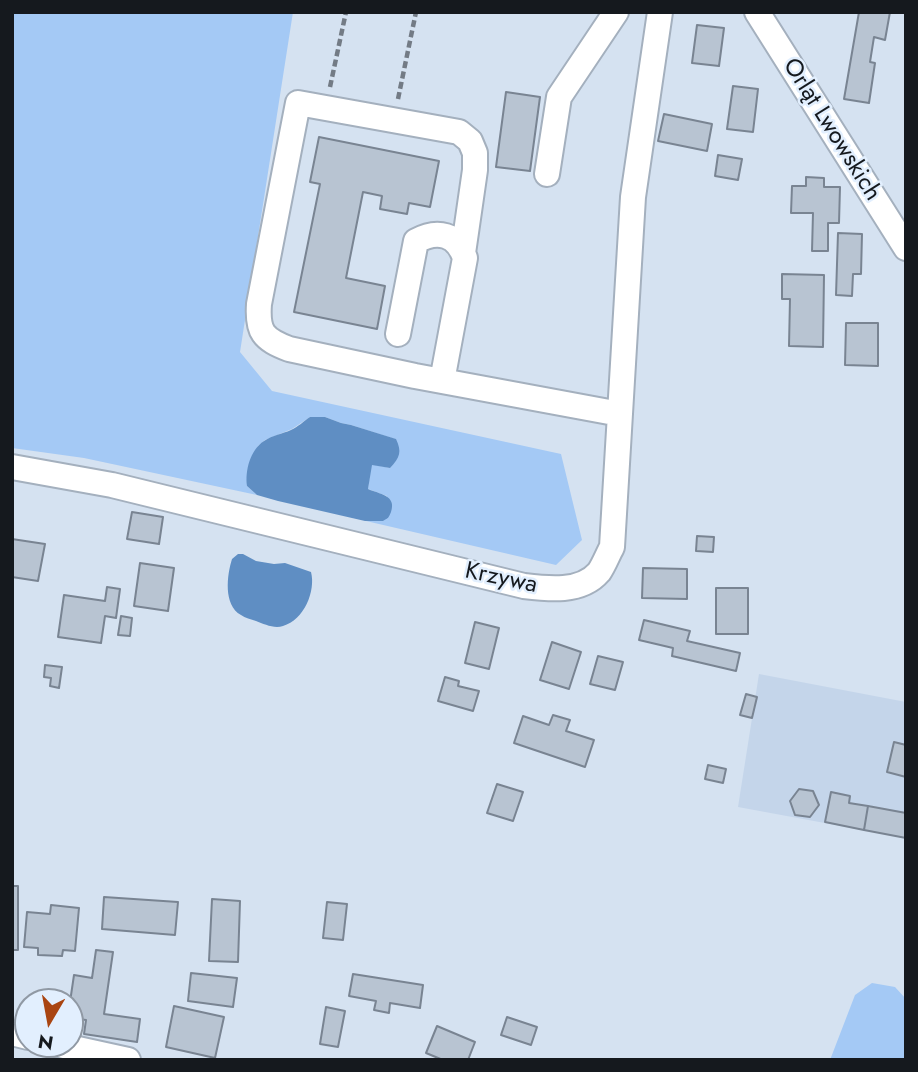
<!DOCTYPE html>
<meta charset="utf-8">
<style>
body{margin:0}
#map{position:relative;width:918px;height:1072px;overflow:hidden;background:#d5e2f1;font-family:Jost,sans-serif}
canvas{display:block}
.frame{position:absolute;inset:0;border:14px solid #15191e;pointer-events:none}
.north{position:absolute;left:14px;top:988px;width:70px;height:70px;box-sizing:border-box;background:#e2effe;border:2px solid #9099a4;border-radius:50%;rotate:190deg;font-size:19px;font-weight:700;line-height:28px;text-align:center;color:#15191e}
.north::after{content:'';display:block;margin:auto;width:24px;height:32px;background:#a94512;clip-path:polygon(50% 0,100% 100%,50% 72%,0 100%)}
</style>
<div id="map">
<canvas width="918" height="1072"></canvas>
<div class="frame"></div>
<div class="north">N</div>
</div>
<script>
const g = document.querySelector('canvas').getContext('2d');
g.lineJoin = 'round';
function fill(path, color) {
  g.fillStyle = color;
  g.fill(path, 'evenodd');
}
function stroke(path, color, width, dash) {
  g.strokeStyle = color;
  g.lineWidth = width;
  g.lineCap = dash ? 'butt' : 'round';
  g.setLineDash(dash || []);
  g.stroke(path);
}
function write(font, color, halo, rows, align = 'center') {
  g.font = font + ' Jost,sans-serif';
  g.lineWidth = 5;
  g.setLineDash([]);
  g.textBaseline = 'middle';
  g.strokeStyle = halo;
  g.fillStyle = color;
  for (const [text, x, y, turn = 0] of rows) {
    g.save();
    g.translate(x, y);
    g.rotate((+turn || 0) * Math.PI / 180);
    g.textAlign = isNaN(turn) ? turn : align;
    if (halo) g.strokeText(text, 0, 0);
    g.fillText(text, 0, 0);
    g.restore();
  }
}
fill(new Path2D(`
 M759 674 906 702V838L738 807Z`), '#c4d5ea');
fill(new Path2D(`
 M12 12H293L240 352 272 391 561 454 582 540 556 565 366 521H383L387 496 368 489 371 464 390 468 395 439 351 425 341 423 325 417H310L292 429 265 440 258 446 247 486 257 495 84 458 12 448Z
 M872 983 895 987 906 999V1060H830L855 995Z`), '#a4c9f5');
fill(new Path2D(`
 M310 417H325L341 423 351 425 396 439C402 452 400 457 390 468L372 465 368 489C379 494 397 495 391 512 388 519 389 517 383 521H365L278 501 257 495 247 486C245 471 250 450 264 441 273 435 282 434 291 430 298 427 304 421 310 417Z
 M238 554H243L256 561 274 564 285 563 311 572C316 591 304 620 283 626 274 629 264 624 256 621 251 619 245 618 241 615 223 605 227 575 232 559Z`), '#5f8ec3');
const building = new Path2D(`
 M859 12H890L885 40 874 37 870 62 875 63 869 103 844 99Z
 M697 25 724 28 719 66 692 63Z
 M733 86 758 89 753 132 727 129Z
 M506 92 540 97 530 171 496 167Z
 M664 114 712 124 707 151 658 141Z
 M319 137 439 161 430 207 409 203 407 214 380 209 382 196 363 192 346 278 385 286 377 329 294 312 320 184 310 182Z
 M718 155 742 159 738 180 715 176Z
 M806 177 824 178V187H840L839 223H828V251H812L813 213H791L792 186H806Z
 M838 233 862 234 861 274H853L852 296 836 295Z
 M782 274 824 275 823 347 789 346 790 299H782Z
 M846 323H878V366L845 365Z
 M132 512 163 517 159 544 127 539Z
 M697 536 714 537 713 552 696 551Z
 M12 539 45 544 38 581 12 577Z
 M140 563 174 568 168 611 134 606Z
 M643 568 687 569V599L642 598Z
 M107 587 120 589 116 618 105 616 101 643 58 637 64 595 105 601Z
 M716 588H748V634H716Z
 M121 616 132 618 130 636 118 635Z
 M644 620 690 631 687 641 740 653 736 671 672 656 673 648 639 640Z
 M475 622 499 628 489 669 465 663Z
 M552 642 581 652 569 689 540 680Z
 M598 656 623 662 615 690 590 684Z
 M45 665 62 667 59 688 50 686 51 678 44 677Z
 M445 677 459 681 458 686 479 691 473 711 438 701Z
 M746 694 757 697 752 718 740 715Z
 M553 715 570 720 566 731 594 740 585 767 514 743 523 716 549 725Z
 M894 742 906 745V777L887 772Z
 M708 765 726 769 723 783 705 779Z
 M497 784 523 792 513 821 487 813Z
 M799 789 813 791 819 805 810 817 795 815 790 801Z
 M831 792 850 796 849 803 868 806 864 830 825 822Z
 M868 806 906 813V838L864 830Z
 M12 886H18V950H12Z
 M104 897 178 902 175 935 102 929Z
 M212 899 240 901 238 962 209 961Z
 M327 902 347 904 343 940 323 938Z
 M51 905 79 908 75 951 63 950 62 956 38 955V948L24 947 27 912 50 914Z
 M96 950 113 952 104 1014 140 1019 137 1042 84 1034 86 1020 70 1018V1002L74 975 92 978Z
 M191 973 237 978 233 1007 188 1001Z
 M353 974 423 985 420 1008 390 1003 389 1013 374 1010 376 1001 349 996Z
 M174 1006 224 1017 215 1058 166 1047Z
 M326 1007 345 1011 338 1047 320 1044Z
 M507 1017 537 1027 531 1045 501 1035Z
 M437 1026 475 1042 468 1060H443L426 1053Z`);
fill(building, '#b8c4d2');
stroke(building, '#798492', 2);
const minor = new Path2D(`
 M757 12 906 248
 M547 174 559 97 616 12
 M463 253 475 170V153L470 141 459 132 298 103 259 304C257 332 263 339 289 349L415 376 620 414
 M398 334 416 241C438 229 457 234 465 258L442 381
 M12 467 112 485 524 586C548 589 581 593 599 572 604 565 608 554 612 547L633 197 660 12
 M12 1033 28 1037
 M55 1044 128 1060`);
stroke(minor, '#a4b0be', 28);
stroke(new Path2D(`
 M330 87 346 12
 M398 99 416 12`), '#737b85', 4.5, [7, 3.5]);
stroke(minor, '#fff', 24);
write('24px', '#15191e', '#e2effe', [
 ["Orląt Lwowskich",831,130,58],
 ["Krzywa",501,579,12]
]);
</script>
